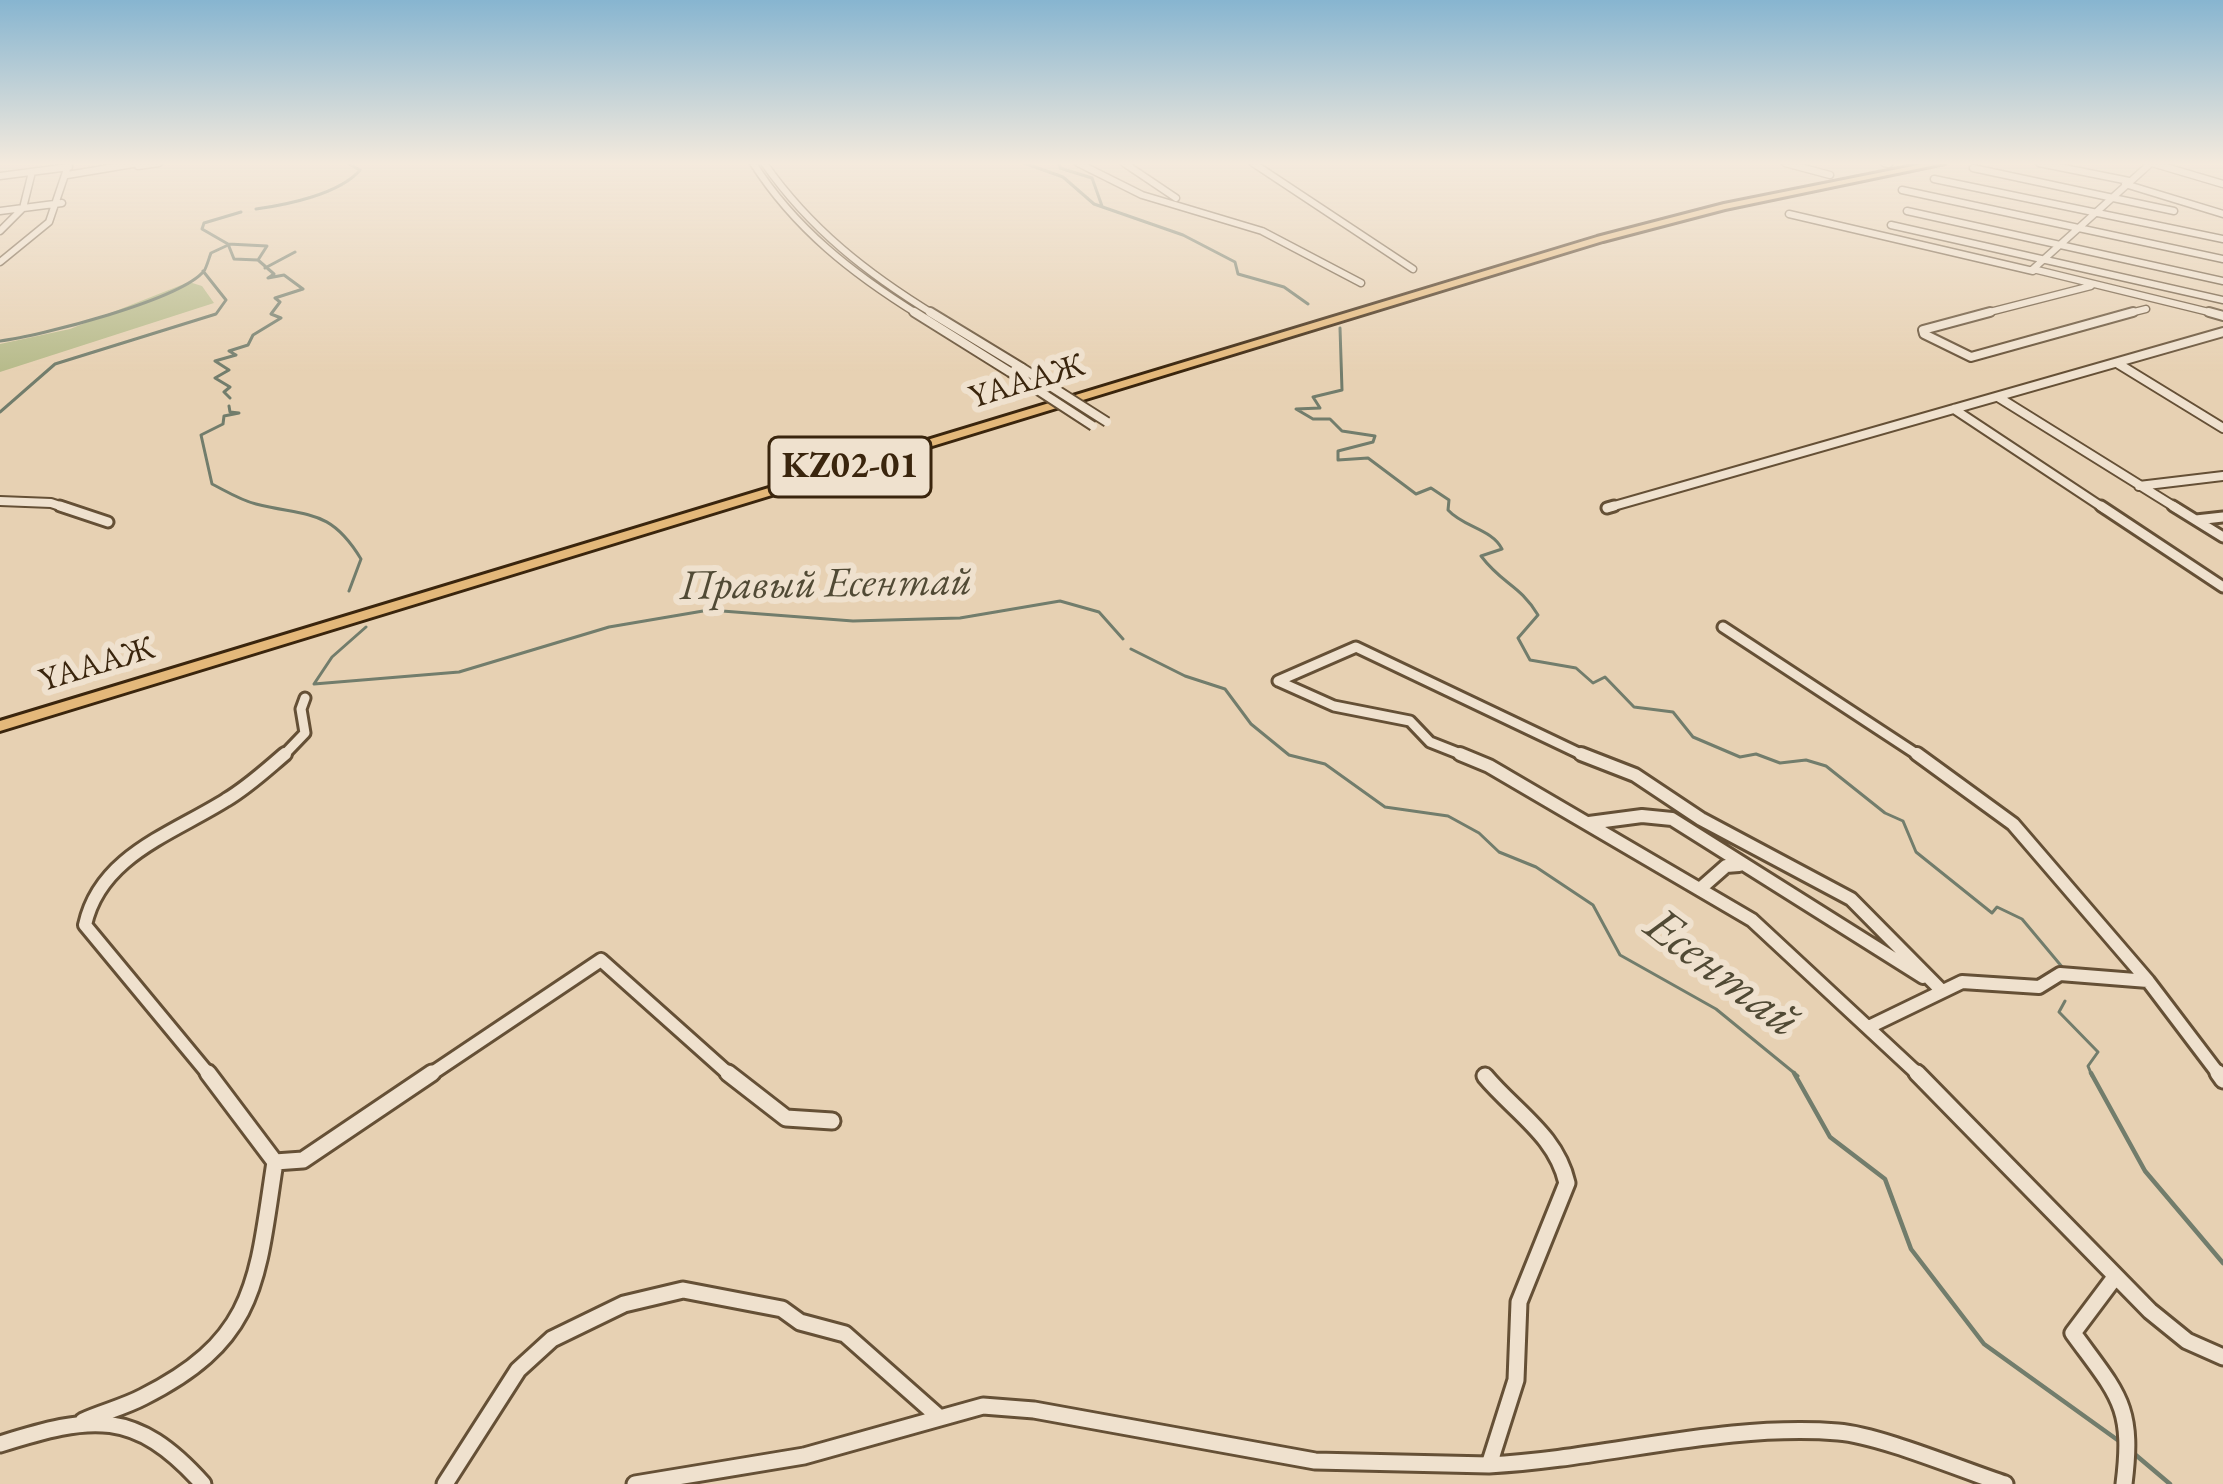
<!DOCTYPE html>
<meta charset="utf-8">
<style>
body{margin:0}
canvas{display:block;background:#e7d1b3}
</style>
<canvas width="2223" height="1484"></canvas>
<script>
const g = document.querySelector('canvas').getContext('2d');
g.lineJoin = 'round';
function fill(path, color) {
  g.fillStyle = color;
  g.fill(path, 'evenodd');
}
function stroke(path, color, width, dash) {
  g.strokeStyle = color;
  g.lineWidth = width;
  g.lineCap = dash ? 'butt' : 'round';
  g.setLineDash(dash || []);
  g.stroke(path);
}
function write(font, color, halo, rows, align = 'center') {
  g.font = font + ' "EB Garamond",serif';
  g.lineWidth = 12;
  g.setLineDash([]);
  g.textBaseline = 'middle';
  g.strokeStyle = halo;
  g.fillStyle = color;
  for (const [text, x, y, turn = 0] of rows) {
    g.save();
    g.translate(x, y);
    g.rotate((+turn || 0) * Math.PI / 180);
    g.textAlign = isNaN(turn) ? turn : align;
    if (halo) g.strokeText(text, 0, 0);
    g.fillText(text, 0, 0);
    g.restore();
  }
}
fill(new Path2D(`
 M189 282 202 286 214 303 0 372V344L70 329Z`), '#b7bb8b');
stroke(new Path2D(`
 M1024 163 1063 177 1094 204 1183 235 1235 262 1238 274 1284 287 1308 304
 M1059 163 1060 168 1092 178 1102 206
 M256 209C286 205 340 194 360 170L347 163
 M241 212 204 223 202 229 228 244 234 259 258 260
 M228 244 267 246 258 260 274 274 268 278 284 275 303 289 275 298 280 302 271 314 281 318 253 335 248 345 229 351 236 355 215 361 229 370 215 378 230 387 224 392 230 398
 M265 268 295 252
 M1340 328 1342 390 1313 397 1320 408 1296 409 1313 419H1330L1342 431 1375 436 1373 442 1338 451V460L1368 458 1416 494 1431 488 1449 500 1448 510C1463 527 1492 529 1502 549L1481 556C1503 585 1519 584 1538 615L1518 638 1530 660 1576 668 1593 683 1605 677 1634 707 1673 712 1693 737 1740 757 1756 754 1780 763 1806 760 1826 766 1885 813 1903 821 1916 852 1992 913 1997 907 2022 919 2063 968
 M0 341C40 336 180 300 204 271 206 269 210 255 211 253L226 246
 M229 406 230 412 239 413 224 416 223 424 201 435 212 484C226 491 240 500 256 504 308 517 330 508 361 559L349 591
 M0 412 55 364 216 314 226 300 203 271
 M366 627 332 657 314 684 459 672 609 627 709 610 853 621 960 618 1060 601 1099 612 1123 639
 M1131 649 1185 676 1225 689 1251 724 1289 755 1325 764 1385 807 1448 816 1479 833 1499 852 1536 867 1593 905 1620 955 1716 1009 1798 1076
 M2065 1001 2059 1012 2098 1052 2088 1066 2092 1076`), '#727d6c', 3);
stroke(new Path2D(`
 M1794 1073 1830 1137 1885 1179 1911 1249 1984 1344 2119 1441
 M2091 1073 2145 1171 2223 1263
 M2131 1451 2170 1484`), '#727d6c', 4.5);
const minorFar4 = new Path2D(`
 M753 163C795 229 853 274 919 315
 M764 163C810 229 868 274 935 315
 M1078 163 1142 195 1262 231 1361 283
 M1124 163 1176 198
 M1253 163 1413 269
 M1785 163 1830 175
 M1884 163 1889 164
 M2039 163 2129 181
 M2151 163 2033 269 2221 315
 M2152 163 2223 184
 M138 166 159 163
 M1973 168 2174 211
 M67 175 139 163
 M0 176 69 167
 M1934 179 2223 239
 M2125 184 2223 214
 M1902 190 2223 259
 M0 211 62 203
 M1907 211 2223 281
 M1789 214 2033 271
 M1891 225 2223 300
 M0 231 23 208 32 172
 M0 262 49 222 69 163
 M1978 315 2091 286
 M2122 315 2146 309`);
const minorFar3 = new Path2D(`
 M914 312 1010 372
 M930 312 1022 368
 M1990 312 1923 330 1924 334 1971 357 2133 312
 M2209 312 2223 316
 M2117 363 2223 428
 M1998 397 2178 509
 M1954 409 2105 509
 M2139 486 2223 476
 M0 501 51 503 69 509
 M1607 508 2223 332`);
const minorFar2 = new Path2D(`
 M60 506 108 522
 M2101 506 2223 587
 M2173 506 2223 537
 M1607 508 1614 506
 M2196 520 2223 517
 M1723 627 1921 757
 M1278 681 1334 706 1410 721 1430 742 1468 757
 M1278 681 1356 647 1587 757
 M282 757 305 733 301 709 305 698`);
const minorFar1 = new Path2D(`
 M1460 754 1489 766 1752 920 1920 1076
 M1581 754 1635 775 1701 819 1851 899 1942 991
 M1917 754 2013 824 2148 981 2220 1076
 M1589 823 1642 816 1672 819 1923 977
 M1701 888 1726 866 1739 865
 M1871 1026 1962 982 2039 987 2060 974 2148 981
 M210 1076 85 925C100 856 172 834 226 800 248 787 266 770 285 754
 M428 1076 601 960 731 1076`);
const minor = new Path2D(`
 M208 1073 275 1162 303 1160 432 1073
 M728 1073 786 1118 832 1121
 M1917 1073 2150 1311 2187 1341 2223 1357
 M2218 1073 2223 1080
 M1485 1076C1515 1112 1556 1135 1567 1183L1519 1302 1516 1380 1489 1465C1605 1459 1721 1423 1838 1432 1879 1435 1962 1470 2005 1484
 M2115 1277 2073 1333C2118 1395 2134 1405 2124 1484
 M83 1421C103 1412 124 1407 143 1397 259 1339 257 1278 275 1162
 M0 1444C92 1415 135 1408 203 1484
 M445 1484 518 1370 552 1339 624 1304 683 1290 782 1309 800 1322 845 1334 940 1418 983 1406 1034 1410 1315 1461 1489 1465
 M635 1484 804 1456 940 1418`);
const highway = new Path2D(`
 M1928 163H1945L1725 209 1603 241 0 731V721L1597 237 1724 204Z`);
stroke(minorFar4, '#655036', 9);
stroke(minorFar3, '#655036', 12);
stroke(minorFar2, '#655036', 15);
stroke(minorFar1, '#655036', 18);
stroke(minor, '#655036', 21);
stroke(highway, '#3a250d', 6);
stroke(minorFar4, '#efe1ce', 6);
stroke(minorFar3, '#efe1ce', 8);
stroke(minorFar2, '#efe1ce', 9);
stroke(minorFar1, '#efe1ce', 12);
stroke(minor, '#efe1ce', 15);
fill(highway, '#e4b87a');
const minorBridge = new Path2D(`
 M1022 368 1107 422
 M1010 372 1093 426`);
stroke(minorBridge, '#655036', 12, []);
stroke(minorBridge, '#efe1ce', 8);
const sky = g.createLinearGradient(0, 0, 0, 371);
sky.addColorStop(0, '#87b5d0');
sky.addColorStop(0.44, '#f4eadd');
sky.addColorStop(1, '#f4eadd00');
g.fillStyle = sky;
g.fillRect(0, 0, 2223, 371);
write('33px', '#3a250d', '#efe1ce', [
 ["ҮАААЖ",1027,382,-17],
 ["ҮАААЖ",97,665,-17]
]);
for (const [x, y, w] of [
 [850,467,162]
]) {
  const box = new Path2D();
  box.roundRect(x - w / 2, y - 30, w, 60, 9);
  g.fillStyle = '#efe1ce';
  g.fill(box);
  stroke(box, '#3a250d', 3);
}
write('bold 36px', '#3a250d', null, [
 ["KZ02-01",850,467]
]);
write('italic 42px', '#514a35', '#efe1ce', [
 ["Правый Есентай",826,585,-1]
]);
write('italic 51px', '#514a35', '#efe1ce', [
 ["Есентай",1722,974,37]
]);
</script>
